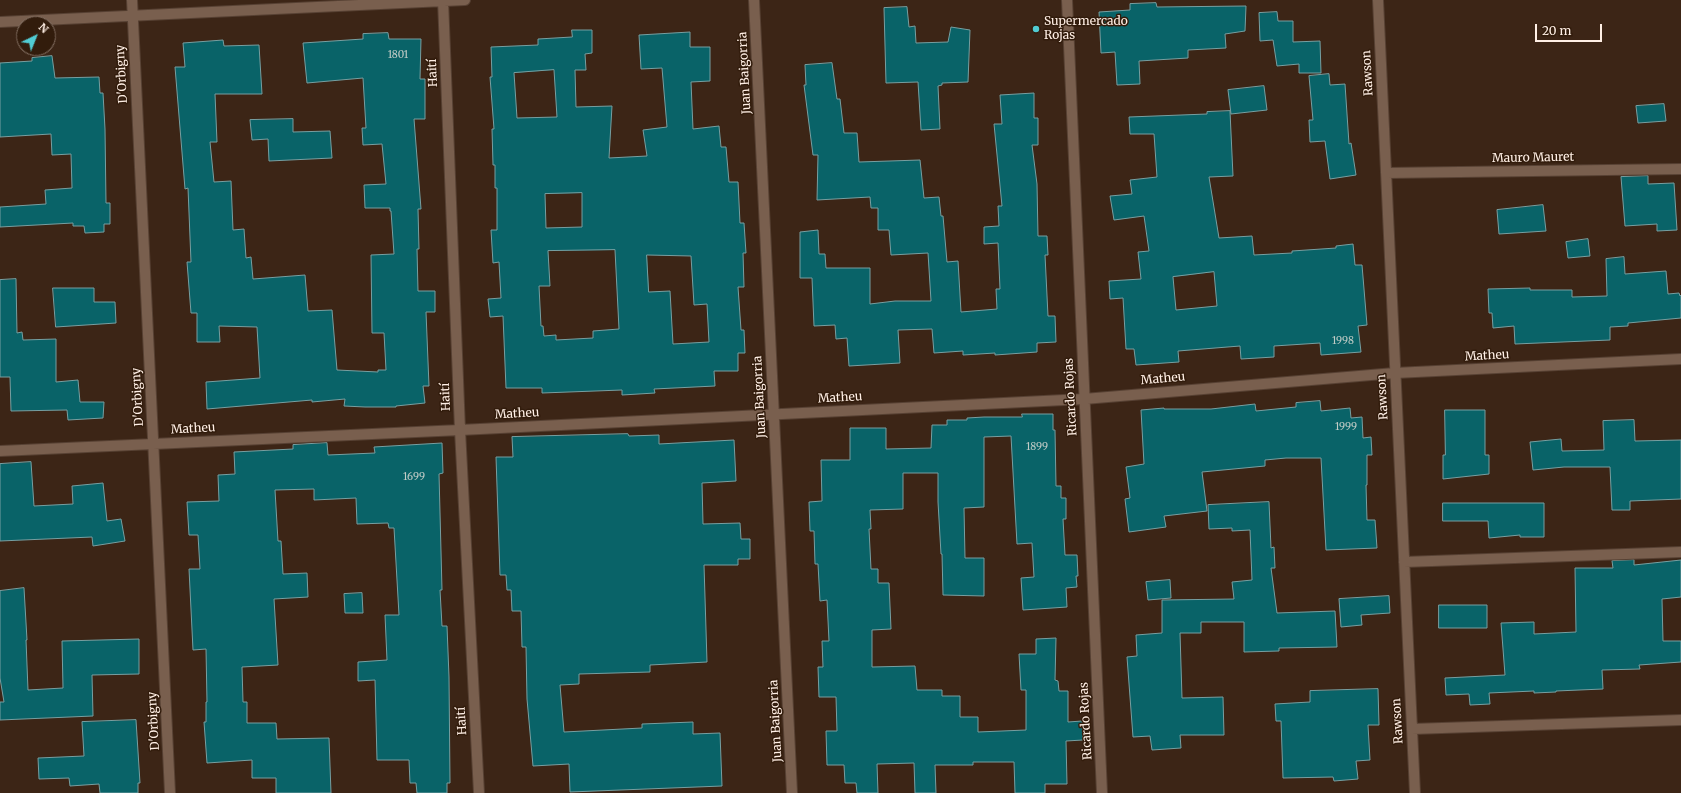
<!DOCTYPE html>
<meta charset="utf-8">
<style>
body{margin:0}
#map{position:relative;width:1681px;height:793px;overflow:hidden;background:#3c2516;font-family:Merriweather,serif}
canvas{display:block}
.north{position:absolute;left:16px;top:16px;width:40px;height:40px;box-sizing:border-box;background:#321c0c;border:1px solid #847063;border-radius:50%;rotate:43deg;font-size:11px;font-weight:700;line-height:16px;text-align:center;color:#ffefe5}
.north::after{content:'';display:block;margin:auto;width:14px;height:18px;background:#51ccd3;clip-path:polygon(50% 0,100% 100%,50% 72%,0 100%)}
.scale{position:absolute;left:1535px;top:24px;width:67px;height:18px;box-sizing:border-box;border:2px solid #ffefe5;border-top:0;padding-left:5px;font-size:12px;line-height:14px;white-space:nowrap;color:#ffefe5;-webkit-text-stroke:3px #321c0c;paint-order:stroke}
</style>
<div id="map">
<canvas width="1681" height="793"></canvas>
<div class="north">N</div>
<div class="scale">20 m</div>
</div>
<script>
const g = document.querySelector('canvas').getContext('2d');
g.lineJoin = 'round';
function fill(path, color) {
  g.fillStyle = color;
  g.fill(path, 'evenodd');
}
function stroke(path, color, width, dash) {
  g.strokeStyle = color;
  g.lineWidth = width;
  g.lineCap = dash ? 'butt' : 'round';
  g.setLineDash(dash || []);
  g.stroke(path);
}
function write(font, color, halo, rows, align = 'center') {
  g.font = font + ' Merriweather,serif';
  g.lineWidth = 3;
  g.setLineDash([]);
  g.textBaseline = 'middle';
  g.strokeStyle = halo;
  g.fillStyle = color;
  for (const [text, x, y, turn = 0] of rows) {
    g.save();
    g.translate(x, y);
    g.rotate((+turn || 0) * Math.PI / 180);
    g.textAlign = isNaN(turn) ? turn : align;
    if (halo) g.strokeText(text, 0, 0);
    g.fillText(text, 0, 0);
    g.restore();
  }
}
const building = new Path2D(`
 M1156 3 1157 7 1246 6 1245 31 1225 34 1226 48 1188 50V58L1139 61 1140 84 1117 85 1115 52 1101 53 1099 12 1130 10V4Z
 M907 7 909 27 915 26 916 43 948 42 951 27 970 30 968 82 942 83V85L938 86 940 129 921 130 918 82 886 83 884 8Z
 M1277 12 1278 21H1293V42L1320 41 1321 73H1299V64L1277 66 1273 40 1260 41 1259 13Z
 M572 30H592V53L585 54 586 70H575L576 107 612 106 609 158 647 156 643 130 667 127 662 68 641 69 639 35 690 32V47H710V81L691 82 693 129 719 126 721 147H726L729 182H738L740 223H744L746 253H743L744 287H738L741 330H744L745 353H738V371H714L715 386 654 389 655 393 622 395V390L542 393V388H506L503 316 490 317 488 299 501 298 499 262 493 263 491 230H497V188H495V165H493L492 129H494L490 77H492L491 47 538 45V39L572 37ZM554 70 557 117 517 118 514 73ZM582 193V227L546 228 545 194ZM615 250 619 329 593 331V338L556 340V335L544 336 543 326H541L539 286H550L548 251ZM647 255 691 256 694 305 707 304 709 342 673 344 670 291 649 292Z
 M388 33 389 39H421L420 79H425V119H414L421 209H418L419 249H417L418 291H435V312H426L429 386H423L425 403 396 406V407H365L344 406 345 399 312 402V400L207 409 206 382 260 378 257 327 219 326 220 342H197V313H191L187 262H191L188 188 185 189 175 67H185L183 43 223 40 224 46 259 45 262 94H215L217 142H210L214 182 231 181 233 230 244 229 246 258 251 257 253 279 305 275 308 311 332 310 337 370 378 372V370H386L384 333H372L371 255 394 254 391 211H390V208H365L364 185 386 184 382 144 363 145 362 128H366L363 78 307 83 303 43 363 39V34Z
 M52 56 55 78 99 77 100 93H103L105 129 106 203H110V224H104V232L85 233 84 226H73V223L0 227V207L46 204 45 190 72 188 71 154 52 155 51 134 0 137V63L32 61V58Z
 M832 63 837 99H840L844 133H857L859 162 920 160 924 198 939 197 941 216H943L947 262 958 261 961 312 997 309 996 289H1000L998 243 984 244V227L999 226 998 206H1002L994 124H1002L1000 95 1034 93V118H1038V145H1032L1037 184 1038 236H1047L1048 255H1045L1048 316H1055L1056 342 1037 343V352L995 355V353L963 355V351L934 353 932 329 898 330 900 363 849 366 847 338 836 339 835 325 814 326 812 278H800V232L818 230 819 254H825L826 268H870V304L895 301H931L928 253 891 255 889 230H878V208H871L870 197 817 200 818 155H813L804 85H806L805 65Z
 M1329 74 1330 85 1345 84 1349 144 1351 143 1356 175 1330 179 1325 141 1310 142 1309 120H1313L1309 76Z
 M1264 86 1267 110 1231 114 1228 90Z
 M1664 104 1666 121 1638 123 1636 106Z
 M1230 111 1233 176 1209 177 1219 238 1252 236 1254 255 1292 253V251L1336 248V246L1353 244 1355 265H1362L1367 325 1358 326 1361 352 1321 355 1320 343 1274 346V357L1241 359 1240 346 1178 351 1179 362 1136 365 1134 349H1126L1123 298 1110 299 1109 281 1141 279 1138 252 1149 251 1144 216 1114 220 1110 196 1132 194 1130 180 1157 177 1154 134H1130L1129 117 1207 114V112ZM1214 272 1217 306 1176 310 1173 277Z
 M293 119V132L330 131 332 158 269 161 268 139 252 140 250 120Z
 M1648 176V184L1674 183 1677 230 1657 231V224L1625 226 1621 177Z
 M1543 205 1546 231 1499 234 1497 210Z
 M1588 239 1590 256 1568 258 1566 242Z
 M1624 257 1625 274 1666 271 1668 294 1679 293 1680 296 1681 295V318L1628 323V326L1610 327V340L1515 344 1514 326 1493 328 1492 313H1489L1488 289 1530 288V290H1572V297L1607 296 1606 259Z
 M16 279 17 333 22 332 23 340 56 339V382L78 380 80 402H104L103 418 68 420 67 410 11 411 10 377H0V280Z
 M53 288H94V302H115L116 323 56 327Z
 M1320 401 1321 411 1350 408 1351 418 1362 417 1363 438 1371 437 1372 455H1367V485H1366L1367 520H1375L1377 548 1326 550 1321 458H1286L1265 460V466L1202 472 1207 511 1164 516 1166 527 1129 532 1125 499 1130 498 1126 467 1144 464 1141 410 1164 408V409H1211L1255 404 1256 411 1296 407V403Z
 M1445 410H1485V455H1489V474L1443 479V455H1445Z
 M1022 414H1053V430H1055L1056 486H1061V498H1066V519H1063L1065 555H1077L1078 576H1076L1077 587 1066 588 1067 607 1023 610 1021 578 1034 577 1032 543 1017 544 1011 436 984 437V507L964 508 965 558H984V596L943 595 942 554H941L938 502V473H903V509L870 510 871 529H869L871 569H878V583H889L891 629 872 630V667L915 666 917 690H942V696H960V717H978V732L1026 730V690H1021L1019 654H1036V639L1056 638 1055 680 1058 681 1059 691H1068V722L1082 721 1083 740 1066 741 1067 784H1045V793H1015L1014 762H973V765H935L936 793H915L914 763 877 764 878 793H857L856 783H845L844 765H827L826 731H837L836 697H819L818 667H823L822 641H829L827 600 820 601 818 564H815L814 531H810L809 502 822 501 821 460H850V428H886V449L931 448 932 425H947V420H967V418L984 417H1022Z
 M1634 420 1635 441 1681 440V499L1630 501V510H1612L1610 467H1564L1533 470 1530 442 1561 439 1562 451 1604 450 1603 421Z
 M628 434 629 436 659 435V444L734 440 736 481 702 483 703 524 740 523 741 539H750V559H738V565H704L707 662 650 665V672L579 674V684L560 685 564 732 642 728V724L693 722V734L720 733 722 786 570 792 569 764 533 766 527 699 526 647H522L521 611H512L511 590H507L506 575H500L496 457H513L512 437Z
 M327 443 328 455 375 453 374 447 442 443 443 473 439 474 442 590H440L442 626H447L449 677 450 783H447V793H417L416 783H410L409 760H377L375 680 358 681V662L387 660 385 615H399L394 528H389L388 523 357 524 356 498 314 500V489L275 490 278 541H281L283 574 307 573 308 597 274 599 278 665 242 667 243 702H247V723H276L277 739 329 738 331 793H276V778H252V760L207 763 204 722H206V702H207L206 649 193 650 189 569H200L198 535H189L187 502 219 501 218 475 235 474 234 452 293 449V445Z
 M31 462 34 506 73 504 72 486 103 483 107 521 121 519 125 541 93 546 92 537 0 541V464Z
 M1269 502 1271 548 1274 547 1275 568H1271L1277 613 1335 611 1337 647 1279 648V651L1244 652V622H1201V633H1180L1182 698 1223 697 1224 735H1180L1181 748 1152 750 1150 736 1133 737 1127 657 1137 656 1136 635 1162 633V600L1234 599 1232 582 1252 580 1250 530 1232 531V528L1209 529 1208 505Z
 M1443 503H1544V537H1520V535L1489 538 1488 521H1443Z
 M1634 560V565L1681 560V597L1662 599 1663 641H1681V662L1639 665 1640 669 1602 670 1603 689 1556 691V692L1534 693V691L1489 693 1490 704 1470 705 1469 694 1446 695 1445 678 1505 675 1501 623 1534 622V634L1576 632 1575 568H1613L1612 561Z
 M1170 580 1171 598 1148 600 1146 582Z
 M24 588 27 640H26L28 690 63 688 62 641 139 639V674L92 675 93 716 0 720V702H4L0 678V591Z
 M362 593 363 613H345L344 594Z
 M1389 596 1390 613 1361 615 1362 625 1341 627 1339 599Z
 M1439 605H1487V628H1439Z
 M1378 689 1379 725H1368L1370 760 1356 761 1358 779 1334 781 1333 777 1283 778 1281 721H1276L1275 704 1310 702V691Z
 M136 720 140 783H138V793H100L99 784 70 786 69 778 39 779 38 758 84 756 82 722Z`);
fill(building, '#096368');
stroke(building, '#779fa1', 1);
const street = new Path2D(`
 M132 0 170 793
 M443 0 460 430 479 793
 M754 0 792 793
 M1067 0 1102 793
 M1378 0 1415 793
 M0 22 465 0
 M1386 173 1681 169
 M0 451 460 430 1084 399 1395 373 1681 359
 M1404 562 1681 552
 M1412 729 1681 720`);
stroke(street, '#574133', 12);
stroke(street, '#795f4e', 10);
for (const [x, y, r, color] of [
 [1036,29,4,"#51ccd3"]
]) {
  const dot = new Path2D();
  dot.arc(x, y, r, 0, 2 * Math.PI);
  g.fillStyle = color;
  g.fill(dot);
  stroke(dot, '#321c0c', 1.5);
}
write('10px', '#c2ccc6', null, [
 ["1801",398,55],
 ["1998",1343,341],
 ["1999",1346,427],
 ["1899",1037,447],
 ["1699",414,477]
]);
write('12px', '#ffefe5', '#321c0c', [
 ["Supermercado",1044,22],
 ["Rojas",1044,36]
], 'left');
write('12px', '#ffefe5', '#321c0c', [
 ["Haití",433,73,-92],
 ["Juan Baigorria",745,73,-93],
 ["Rawson",1368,73,-93],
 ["D'Orbigny",122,74,-93],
 ["Mauro Mauret",1533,158,-1],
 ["Matheu",1487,356,-3],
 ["Matheu",1163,379,-5],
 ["D'Orbigny",138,397,-93],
 ["Haití",446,397,-92],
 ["Juan Baigorria",760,397,-93],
 ["Ricardo Rojas",1071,397,-93],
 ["Rawson",1383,397,-93],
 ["Matheu",840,398,-3],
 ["Matheu",517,414,-3],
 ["Matheu",193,429,-3],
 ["D'Orbigny",154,721,-93],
 ["Haití",462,721,-93],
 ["Juan Baigorria",776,721,-93],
 ["Ricardo Rojas",1086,721,-93],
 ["Rawson",1398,721,-93]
]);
</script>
